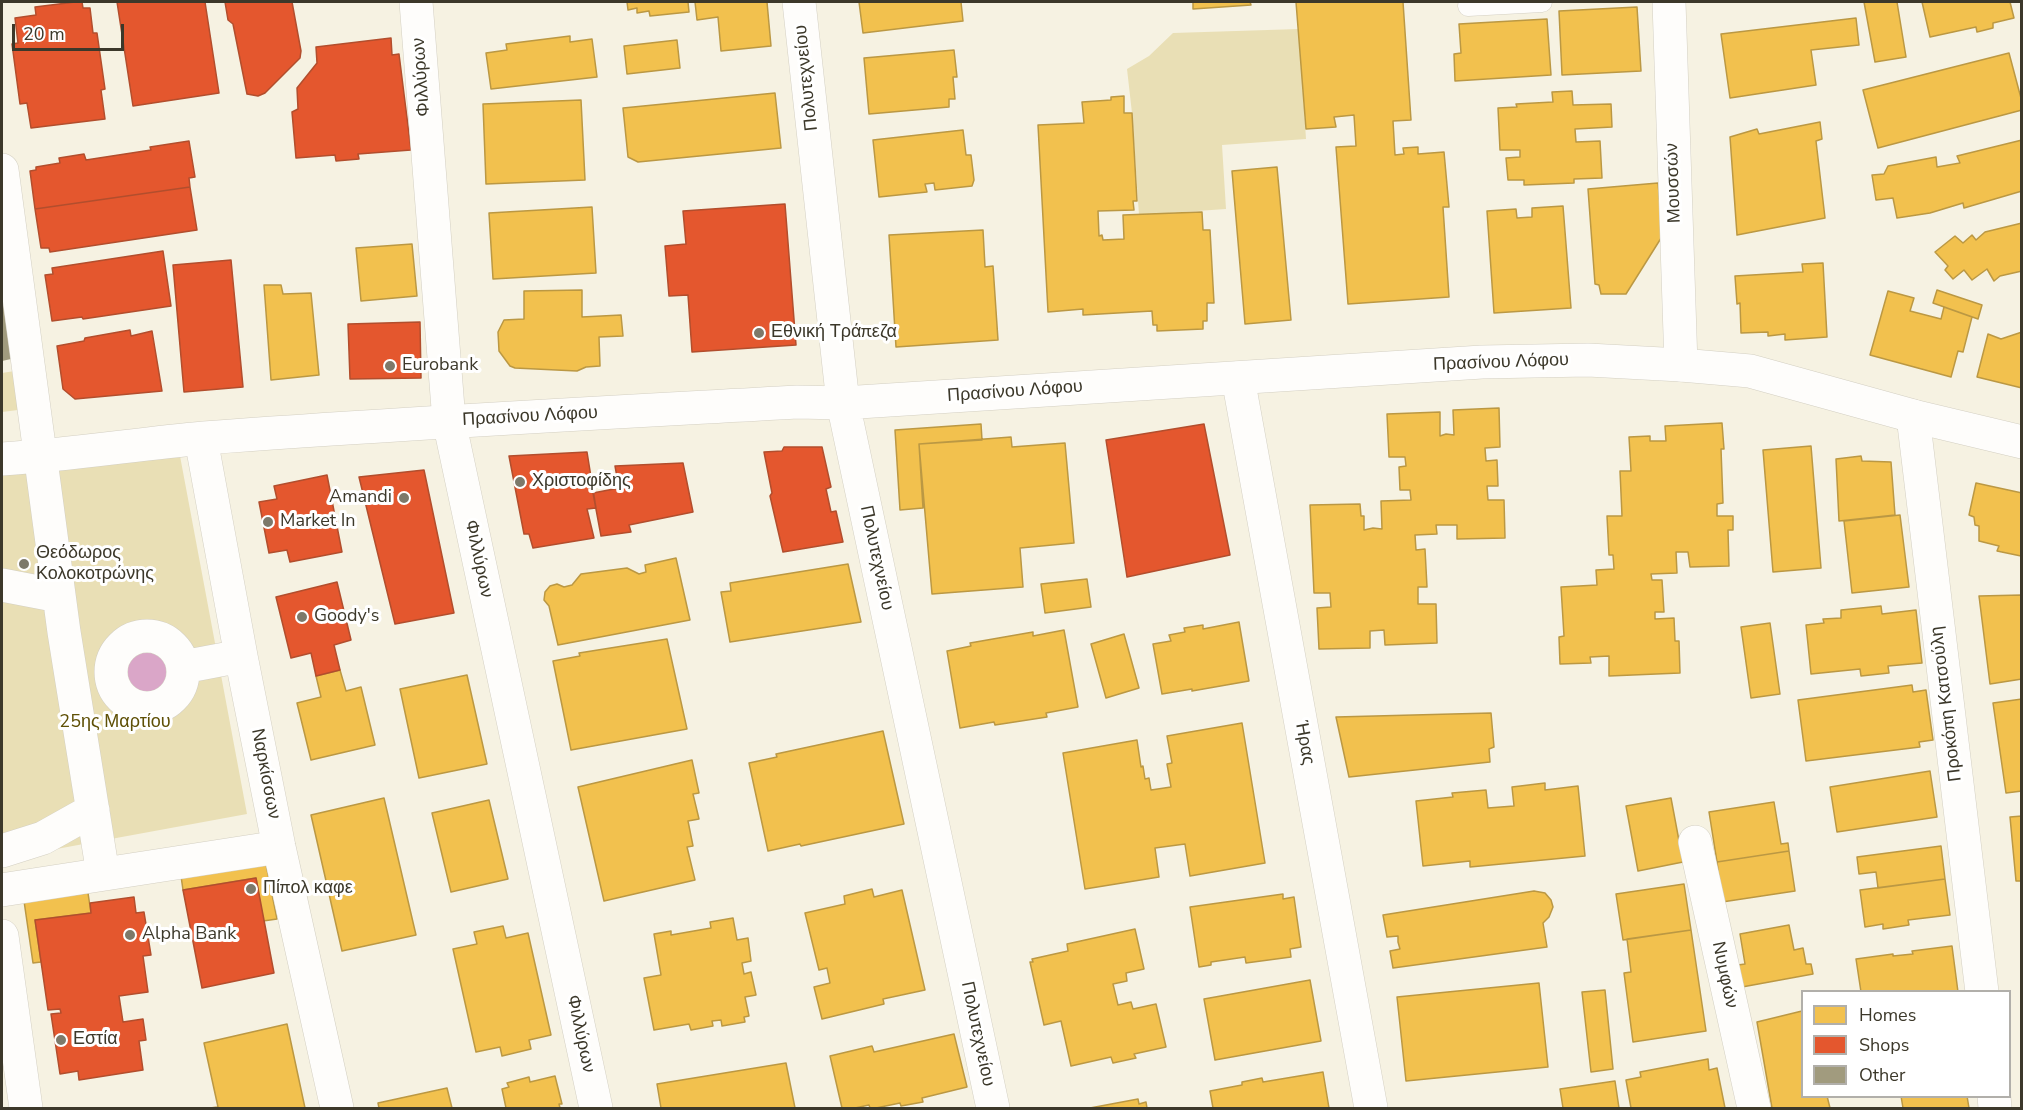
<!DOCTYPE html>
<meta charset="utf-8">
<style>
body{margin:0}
#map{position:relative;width:2023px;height:1110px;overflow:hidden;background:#f6f2e2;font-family:"Nunito Sans",sans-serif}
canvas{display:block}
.frame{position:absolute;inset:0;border:3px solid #3c382a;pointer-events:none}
.legend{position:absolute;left:1801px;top:990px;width:210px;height:108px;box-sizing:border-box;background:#fff;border:2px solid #b1afaa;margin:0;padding:8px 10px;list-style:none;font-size:18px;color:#3c382a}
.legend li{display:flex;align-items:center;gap:12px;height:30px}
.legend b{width:30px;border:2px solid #b1afaa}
.scale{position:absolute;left:12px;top:24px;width:112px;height:27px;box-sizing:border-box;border:3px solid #3c382a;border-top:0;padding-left:8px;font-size:18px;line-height:21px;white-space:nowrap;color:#3c382a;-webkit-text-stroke:4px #fff;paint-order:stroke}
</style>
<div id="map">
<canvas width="2023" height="1110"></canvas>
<div class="frame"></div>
<ul class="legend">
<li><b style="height:16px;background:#f2c14e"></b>Homes</li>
<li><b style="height:16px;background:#e4572e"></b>Shops</li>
<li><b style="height:16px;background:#a19b7e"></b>Other</li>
</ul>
<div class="scale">20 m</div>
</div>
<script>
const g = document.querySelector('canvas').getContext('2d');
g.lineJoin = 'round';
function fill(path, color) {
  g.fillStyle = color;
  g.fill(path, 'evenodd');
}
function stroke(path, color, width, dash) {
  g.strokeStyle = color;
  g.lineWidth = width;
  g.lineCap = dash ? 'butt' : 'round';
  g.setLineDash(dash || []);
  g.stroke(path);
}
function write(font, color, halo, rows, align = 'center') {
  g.font = font + ' "Nunito Sans",sans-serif';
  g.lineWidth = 6;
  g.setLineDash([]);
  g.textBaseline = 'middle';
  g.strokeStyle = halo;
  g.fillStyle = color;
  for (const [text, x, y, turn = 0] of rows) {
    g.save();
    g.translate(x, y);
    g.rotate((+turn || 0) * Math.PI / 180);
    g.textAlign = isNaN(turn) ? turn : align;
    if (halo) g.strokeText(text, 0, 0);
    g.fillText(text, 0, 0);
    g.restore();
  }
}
fill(new Path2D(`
 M1299 29 1306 139 1222 145 1226 209 1139 215 1132 113 1127 69 1149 56 1173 33Z
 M21 370 26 409 2 412V373Z
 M180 456 247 814 2 859V473Z`), '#e9dfb5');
fill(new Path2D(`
 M125 671a22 22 0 1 1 44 0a22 22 0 1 1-44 0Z`), '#daa6c8');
const homes = new Path2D(`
 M627 2H688L689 12 650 16 649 11 637 13V8L628 10Z
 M695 2H767L771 46 721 51 718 17 697 20Z
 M859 2H961L963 21 863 33Z
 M1193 2H1250L1251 5 1193 9Z
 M1296 2H1403L1411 120 1393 121 1395 155 1404 154 1403 148 1418 147V154L1444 152 1449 207H1443L1449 297 1348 304 1336 147 1356 146 1354 115 1334 117 1336 127 1306 129Z
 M1864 2H1897L1906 57 1875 62Z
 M1922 2H2010L2014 18 1993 23V28L1977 32 1976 27 1930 37Z
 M1637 7 1641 71 1562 75 1559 11Z
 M1856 18 1859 45 1811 50 1816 85 1730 98 1721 34Z
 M1547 19 1551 75 1455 81 1454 54 1461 53 1459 24Z
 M570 36V42L592 39 597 77 491 89 486 53 507 50 506 44Z
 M677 40 680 68 627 74 624 46Z
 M954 50 957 77H953L955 99H949V107L869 114 864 58Z
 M2009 53 2022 102V110L1878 148 1863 90Z
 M1572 91 1573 105 1611 104 1612 127 1575 129 1576 142 1600 141 1602 178 1574 179V183L1524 185V180H1508L1506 158 1520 157V150H1500L1498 108 1517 107 1516 104 1553 102 1552 92Z
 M775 93 781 148 638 162 628 157 623 108Z
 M1124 96V113H1132L1137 201H1133L1134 210 1098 211 1099 236 1102 235 1103 240 1124 239 1123 215 1202 212 1203 230H1210L1214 303H1207V321H1203V329L1157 331V325H1153L1152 311 1083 315V309L1048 312 1038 125 1084 123 1082 102 1111 100V97Z
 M581 100 585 180 486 184 483 104Z
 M1820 122 1822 139 1816 141 1825 218 1737 235 1730 137 1757 129 1759 134Z
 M963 130 966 155H971L974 180 972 186 935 190 934 183 925 184 927 192 879 197 873 140Z
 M2022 140V191L1964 208 1963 203 1930 213 1897 218 1893 198 1876 200 1872 175 1884 174 1888 166 1936 157 1937 167 1960 163 1957 156Z
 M1277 167 1291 320 1245 324 1232 171Z
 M1658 183 1663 235 1626 294H1601L1599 285 1595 284 1588 189Z
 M1563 206 1571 308 1494 313 1487 211 1516 209 1517 218 1532 217V208Z
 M592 207 596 273 493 279 489 213Z
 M2022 223V271L2000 276 1994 281 1987 269 1972 280 1964 270 1953 279 1945 270 1948 266 1935 252 1955 236 1963 243 1972 235 1976 240 1985 232Z
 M983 230 985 267 993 266 998 340 896 347 889 235Z
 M412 244 417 296 361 301 356 248Z
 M1823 263 1827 337 1785 340V334L1768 336V332L1741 333 1740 303 1737 304 1735 276 1803 272 1802 264Z
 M264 285H281L283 294 311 293 319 375 271 380Z
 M582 290V317L621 315 623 336 599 337 600 366 586 367 577 371 515 368 510 366 499 351 498 332 504 320 524 319V291Z
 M1937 290 1982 305 1978 319 1933 303Z
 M1888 291 1914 298 1910 311 1941 319 1944 307 1972 317 1963 352 1958 351 1951 377 1870 355Z
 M2022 332V388L1977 377 1988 334 2001 339Z
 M1499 408 1500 447 1485 448 1486 461 1497 460 1498 486H1487L1488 500H1504L1505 538 1457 539V525H1436L1437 534 1415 535 1416 550 1425 549 1427 587H1418V604H1436L1437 643 1385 645 1384 630 1370 631V648L1319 649 1317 608 1331 607 1330 593H1314L1310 505 1360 504 1361 516H1364V530L1373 528 1382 529 1381 501 1411 500 1410 490H1400L1399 467 1406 466 1405 457H1389L1387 414 1440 412V436L1446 434 1454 435 1453 410Z
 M1722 423 1724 449H1721L1723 503 1717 504V516H1733V530H1728L1729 566 1690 567 1688 552H1676L1677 573 1651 574 1652 580H1662L1664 612H1655V619L1674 618 1675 641H1679L1680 673 1609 676V656L1590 657 1591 663 1560 664 1559 637 1564 636 1561 587 1597 585 1596 570 1614 569 1613 555H1609L1607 516H1622L1620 471H1631L1629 437 1650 436V441H1666L1665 426Z
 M981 424 982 440 919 444 923 508 900 510 895 430Z
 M1011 437 1012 447 1065 443 1074 543 1020 548 1023 587 932 594 919 444Z
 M1811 446 1821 568 1773 572 1763 450Z
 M1861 456 1862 461 1891 462 1895 515 1839 521 1836 459Z
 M1976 483 2022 493 2021 556 1997 551 1999 546 1979 541V526L1975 525 1974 517 1969 515Z
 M1900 515 1909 587 1852 593 1844 521Z
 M676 558 690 620 558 645 549 606 544 600 545 592 550 586 557 584 564 587 572 585 581 574 627 568 639 574 646 572 645 565Z
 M848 564 861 622 730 642 721 592 731 591 730 583Z
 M1087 579 1091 607 1045 613 1041 584Z
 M2022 595V679L1990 684 1979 596Z
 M1881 606 1882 614 1916 610 1922 663 1888 666 1889 673 1861 676 1860 669 1811 674 1806 625 1824 623 1823 619 1841 618V610Z
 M1239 622 1249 681 1192 691V689L1162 694 1153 644 1171 641 1169 635 1185 632 1184 628 1203 625V629Z
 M1770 623 1780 694 1751 698 1741 627Z
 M1064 630 1078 707 1046 713 1047 717 995 725 994 722 960 728 947 651 971 646 970 643 1033 632V636Z
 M1124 634 1139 688 1106 698 1091 644Z
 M667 639 687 729 571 750 553 661 580 656 579 653Z
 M340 670 346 691 361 687 375 745 311 760 297 703 321 697 316 676Z
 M467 675 487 764 419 778 400 689Z
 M1912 685 1913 692 1926 690 1933 740 1919 742 1920 747 1806 761 1798 700Z
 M2022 699V791L2006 793 1993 703Z
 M1491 713 1494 747 1489 749 1490 762 1349 777 1336 717Z
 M1242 723 1265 863 1190 876 1185 844 1155 848 1159 877 1085 889 1063 753 1137 740 1141 767 1143 766 1145 779 1149 778 1151 790 1171 787 1167 764 1172 763 1167 736Z
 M883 731 904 824 801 846 800 844 768 851 749 763 777 757 776 754Z
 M692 760 699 793 693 794 699 819 688 821 693 846 687 847 695 880 604 901 578 787Z
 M1930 771 1937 817 1837 832 1830 787Z
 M1545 783V790L1578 786 1585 856 1470 867V861L1423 866 1416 801 1453 797 1452 793 1486 790 1488 808 1514 806 1512 787Z
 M384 798 416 935 342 951 311 815Z
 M1671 798 1683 862 1638 871 1626 806Z
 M489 800 508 879 451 892 432 813Z
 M1774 802 1781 844 1788 843 1789 851 1717 862 1709 812Z
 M2022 816V881H2016L2010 817Z
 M1941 846 1945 879 1878 888 1876 872 1859 874 1857 857Z
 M1789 851 1795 891 1722 902 1717 862Z
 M266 864 277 919 263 921 256 878 183 890 181 876Z
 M1945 879 1950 915 1908 920 1909 925 1883 929V924L1865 927 1860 890Z
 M1684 884 1691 930 1623 940 1616 894Z
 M872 889 874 897 902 890 925 990 883 999 884 1004 822 1019 814 987 830 983 827 968 819 970 805 913 845 904 844 896Z
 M1534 891 1545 893 1551 900 1553 907 1549 917 1543 923 1547 947 1393 968 1390 951 1400 949 1398 942V936L1387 937 1383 915Z
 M88 893 91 913 35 920 41 962 33 963 24 901Z
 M1283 894V899L1294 897 1301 947 1290 949 1291 957 1246 963 1245 957 1211 962V965L1199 967 1190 907Z
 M733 918 737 940 748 938 751 961 742 963 744 974 751 972 756 995 745 997 749 1016 744 1017 745 1022 722 1026 721 1020 712 1021 713 1026 691 1030 689 1024 654 1030 644 978 661 975 654 934 671 931V935L711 928 710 922Z
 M1789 925 1794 950 1803 948 1806 964H1811L1813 974 1742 987 1738 965 1745 964 1740 934Z
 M503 926 506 938 528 933 551 1035 529 1040 531 1049 502 1056 500 1047 476 1052 453 949 477 944 474 932Z
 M1135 929 1144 969 1126 973 1127 981 1113 984 1118 1005 1131 1002 1133 1009 1156 1004 1166 1047 1134 1054 1136 1058 1113 1063 1111 1057 1071 1066 1061 1021 1044 1025 1030 962H1033L1032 959 1068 951 1067 944Z
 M1691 930 1706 1031 1633 1042 1624 973 1631 972 1627 939Z
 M1952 946 1958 992H1861L1856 959 1893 954V956L1913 954 1912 951Z
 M1310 980 1321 1041 1215 1060 1204 999Z
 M1539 983 1548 1067 1406 1081 1397 997Z
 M1605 990 1613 1069 1591 1072 1582 992Z
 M1802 1011V1096H1827L1830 1108H1772L1757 1022Z
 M287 1024 305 1108H210L218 1107 204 1043Z
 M954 1034 967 1087 922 1098 923 1102 901 1106 900 1103 876 1108H870L869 1105 855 1108H842L830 1056 872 1046 874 1052Z
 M1708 1059 1709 1070 1717 1068 1725 1108H1631L1626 1080 1641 1077 1640 1072Z
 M786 1063 795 1108H661L657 1084Z
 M1323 1072 1329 1108H1213L1210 1091 1242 1085V1082L1262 1078 1263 1082Z
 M555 1076 562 1104H559L560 1108H506L502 1089 509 1087 507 1083 529 1077 530 1082Z
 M1615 1081 1619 1108H1563L1560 1089Z
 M447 1088 452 1108H379L378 1103Z
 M1901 1096H1967L1969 1108H1903Z
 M1138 1099 1139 1104 1146 1102 1147 1108H1090Z`);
fill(homes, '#f2c14e');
stroke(homes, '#bb9843', 1.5);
const shops = new Path2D(`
 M75 2H82L83 8H90L93 33H97L105 89 101 90 105 119 31 128 27 103 20 104 12 44 18 43 15 18 36 15 35 7Z
 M117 2H205L219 93 133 106Z
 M225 2H292L301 51 300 58 265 93 258 96 247 94 233 24 228 20Z
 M391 38 392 55 399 54 411 150 358 154 359 159 336 161 335 155 296 158 292 112 298 109 297 88 317 63 316 47Z
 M189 141 195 177 189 178 190 187 35 209 30 171 36 170V167L60 163 59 158 84 154 86 160 151 150 150 147Z
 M190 187 197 230 50 252 49 248H41L35 209Z
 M785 204 796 345 692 352 688 295 669 296 665 246 686 244 683 211Z
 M163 251 171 306 83 319 82 317 52 321 45 275 53 274 52 268Z
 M231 260 243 387 184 392 173 265Z
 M420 322 421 378 350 379 348 324Z
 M130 330 131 336 152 331 162 391 75 399 63 389 57 346 84 341 85 338Z
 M1204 424 1230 555 1127 577 1106 440Z
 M784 447H822L831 487 826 489 831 512 836 511 843 542 783 552 770 496 772 493 764 452 782 451Z
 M587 452 596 508 587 509 594 538 533 548 529 534H524L509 456Z
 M683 463 693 512 629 525 631 532 601 536 593 493 619 488 615 466Z
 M424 470 454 613 395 624 359 477Z
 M327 475 342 552 290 562 287 550 269 553 259 502 277 499 274 486Z
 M337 582 351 640 334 645 340 670 316 676 311 653 291 658 276 597Z
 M256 878 274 973 202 988 183 890Z
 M134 897 136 913 144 912 151 955 143 956 148 992 119 996 123 1022 143 1019 146 1040 139 1041 143 1070 79 1080 78 1071 60 1074 51 1014 61 1013 60 1009 48 1010 35 920 91 913 90 903Z`);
fill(shops, '#e4572e');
stroke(shops, '#b24e2d', 1.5);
fill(new Path2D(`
 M2 283 20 357 2 361Z`), '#a19b7e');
const lane = new Path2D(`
 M1468 6 1542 2`);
const street = new Path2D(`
 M416 2 449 421 596 1108
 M1669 2 1681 365
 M2 170 64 632 103 874
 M1238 378 1371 1108
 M1913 416 1982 992
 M201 439 241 656 279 847 337 1108
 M2 585 59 596
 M111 672a36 36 0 1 1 72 0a36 36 0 1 1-72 0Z
 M183 667 241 656
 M1695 842 1754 1108
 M2 851 43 838 93 810
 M2 890 279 847
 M2 936 26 1108
 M1994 1096 1995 1108`);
const secondary = new Path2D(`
 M799 2 843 403 993 1108
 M2 459C69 455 137 444 204 438 402 423 599 413 797 402L843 403 1482 362 1588 360 1681 365 1750 371 1913 416 2022 442`);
stroke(lane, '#d3cfc2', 21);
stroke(street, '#d3cfc2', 34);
stroke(secondary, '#d3cfc2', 34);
stroke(lane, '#fefdfb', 20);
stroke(street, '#fefdfb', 33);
stroke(secondary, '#fefdfb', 33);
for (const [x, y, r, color] of [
 [759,333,6,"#7d796a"],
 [390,366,6,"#7d796a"],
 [520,482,6,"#7d796a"],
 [404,498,6,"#7d796a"],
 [268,522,6,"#7d796a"],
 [24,564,6,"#7d796a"],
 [302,617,6,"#7d796a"],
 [251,889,6,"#7d796a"],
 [130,935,6,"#7d796a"],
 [61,1040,6,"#7d796a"]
]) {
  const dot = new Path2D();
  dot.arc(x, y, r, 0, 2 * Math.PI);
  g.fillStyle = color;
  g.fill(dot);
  stroke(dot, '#fff', 2);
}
write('18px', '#3c382a', '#fff', [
 ["Φιλλύρων",422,77,-94],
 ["Πολυτεχνείου",807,78,-96],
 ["Μουσσών",1674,183,-92],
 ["Πρασίνου Λόφου",1501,363,-2],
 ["Πρασίνου Λόφου",1015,392,-4],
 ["Πρασίνου Λόφου",530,417,-3],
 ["Πολυτεχνείου",876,558,78],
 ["Φιλλύρων",478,559,78],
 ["Προκόπη Κατσούλη",1947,704,-97],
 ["Ήρας",1304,743,80],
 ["Ναρκίσσων",265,774,79],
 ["Νυμφών",1724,975,78],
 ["Φιλλύρων",580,1034,78],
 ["Πολυτεχνείου",977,1034,78]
]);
write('18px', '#3c382a', '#fff', [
 ["Εθνική Τράπεζα",771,333],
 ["Eurobank",402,366],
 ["Χριστοφίδης",532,482],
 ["Amandi",392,498,"right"],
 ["Market In",280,522],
 ["Θεόδωρος",36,554],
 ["Κολοκοτρώνης",36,575],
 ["Goody's",314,617],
 ["Πίπολ καφε",263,889],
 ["Alpha Bank",142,935],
 ["Εστία",73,1040]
], 'left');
write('18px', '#5f5006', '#fff', [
 ["25ης Μαρτίου",115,723]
]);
</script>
